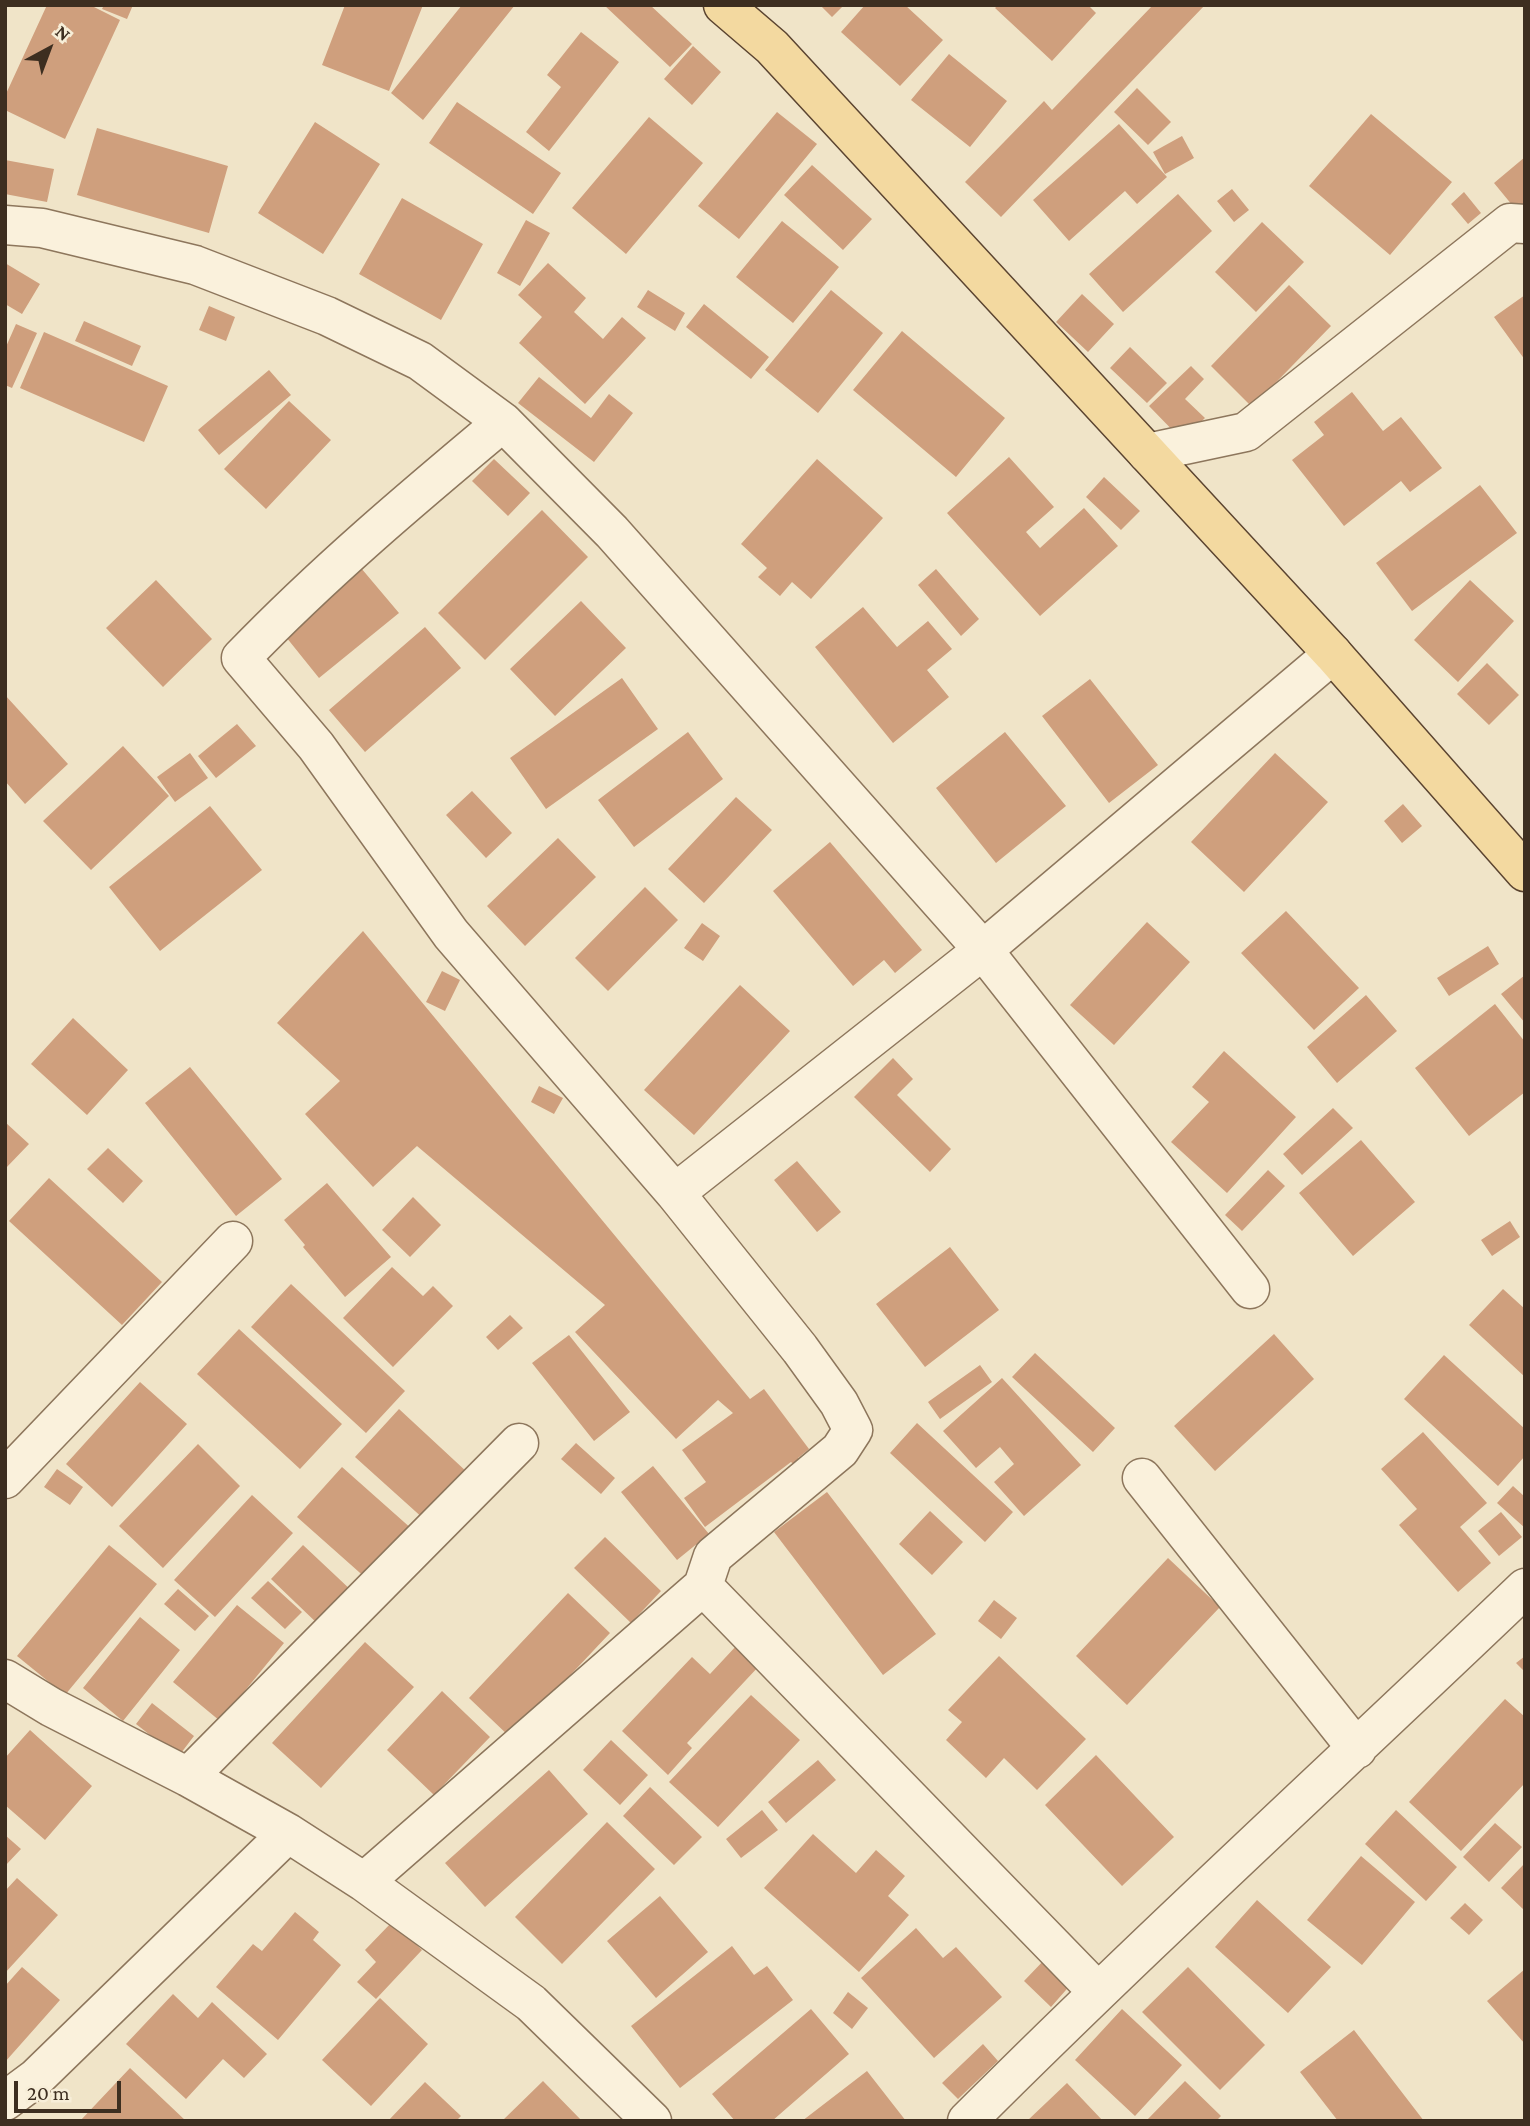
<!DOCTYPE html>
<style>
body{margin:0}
#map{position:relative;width:1530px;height:2126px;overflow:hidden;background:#f0e4c8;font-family:"Crimson Pro",serif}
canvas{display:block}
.frame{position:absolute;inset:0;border:7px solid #3d2e20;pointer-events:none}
.north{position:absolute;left:14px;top:14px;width:70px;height:70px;-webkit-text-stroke:5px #f7eed8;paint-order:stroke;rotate:41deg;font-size:19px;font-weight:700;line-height:28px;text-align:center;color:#3d2e20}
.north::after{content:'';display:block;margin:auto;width:24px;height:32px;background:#3d2e20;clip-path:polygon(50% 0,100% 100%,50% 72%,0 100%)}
.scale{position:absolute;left:14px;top:2081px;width:107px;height:32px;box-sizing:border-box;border:4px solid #3d2e20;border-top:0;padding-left:9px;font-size:21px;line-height:24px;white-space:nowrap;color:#3d2e20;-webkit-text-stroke:5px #f7eed8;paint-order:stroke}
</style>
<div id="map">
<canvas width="1530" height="2126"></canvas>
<div class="frame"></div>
<div class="north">N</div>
<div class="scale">20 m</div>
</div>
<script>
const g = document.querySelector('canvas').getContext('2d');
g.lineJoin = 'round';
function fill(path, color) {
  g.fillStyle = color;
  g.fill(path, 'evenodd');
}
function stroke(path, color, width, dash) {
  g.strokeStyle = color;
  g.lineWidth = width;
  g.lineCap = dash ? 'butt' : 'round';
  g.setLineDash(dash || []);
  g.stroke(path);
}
fill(new Path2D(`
 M47 5H90L120 20 65 139 5 110V96Z
 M104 5H133L127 19 102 9Z
 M345 5H423L389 91 322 65Z
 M462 5H515L423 120 391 93Z
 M604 5H650L692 44 670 67Z
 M820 5H844L832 17Z
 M865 5H905L943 40 900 86 841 32Z
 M998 5H1088L1096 13 1052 61 995 8Z
 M1153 5H1205L1001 217 965 182 1044 101 1052 110Z
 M581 32 619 62 549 151 526 132 561 87 547 75Z
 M693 46 721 72 692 105 664 79Z
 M949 54 1007 101 970 147 911 100Z
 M1137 88 1171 122 1148 145 1114 112Z
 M457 102 561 173 533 214 429 143Z
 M777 112 817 144 739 239 698 206Z
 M1371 114 1452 182 1390 255 1309 186Z
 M649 117 703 163 626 254 572 208Z
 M315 122 380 164 323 254 258 213Z
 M1119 124 1167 177 1137 204 1125 191 1069 241 1033 200Z
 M97 128 228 166 209 233 77 195Z
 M1182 136 1194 158 1165 174 1153 152Z
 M1525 157V204L1517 211 1494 183Z
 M5 160 54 169 47 202 5 194Z
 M812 165 872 219 843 250 784 195Z
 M1232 189 1249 210 1234 222 1217 201Z
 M1464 192 1481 213 1468 224 1451 204Z
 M1178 194 1212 231 1123 312 1089 274Z
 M402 198 483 244 441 320 359 274Z
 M526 220 550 233 520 286 497 273Z
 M782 221 839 267 793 323 736 277Z
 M1262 222 1304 262 1256 312 1215 272Z
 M5 263 40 284 22 314 5 304Z
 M548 263 586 298 574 312 603 339 622 317 646 338 585 404 519 343 542 317 518 295Z
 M1289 285 1331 326 1252 407 1211 366Z
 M648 290 685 313 675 331 637 307Z
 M831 290 883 333 818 413 765 370Z
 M1082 294 1114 324 1088 352 1056 322Z
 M1525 295V360L1494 317Z
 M704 304 769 357 751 379 686 327Z
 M209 306 235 317 226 341 199 330Z
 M84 321 141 346 132 366 75 341Z
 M16 324 37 333 12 388 5 385V349Z
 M902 331 1005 418 956 477 853 390Z
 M44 332 168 386 144 442 20 388Z
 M1130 347 1167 383 1147 403 1110 368Z
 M1191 366 1204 379 1185 399 1205 418 1182 440 1149 406Z
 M269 370 291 395 219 455 198 430Z
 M539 377 591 418 609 394 633 413 594 462 518 403Z
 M1352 392 1383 431 1401 417 1442 468 1410 492 1401 481 1344 526 1292 460 1324 435 1314 422Z
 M289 401 331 440 266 509 224 469Z
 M1009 457 1054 507 1026 532 1040 548 1084 508 1118 546 1040 616 947 513Z
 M494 459 530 493 508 516 472 481Z
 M817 459 883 518 811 599 792 582 780 596 758 577 767 568 741 544Z
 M1104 477 1140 511 1121 530 1086 497Z
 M1480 485 1517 533 1412 611 1376 563Z
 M542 510 588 557 485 660 438 613Z
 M361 568 399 613 319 678 282 632Z
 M936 569 979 619 961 636 918 585Z
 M156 580 212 639 163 687 106 628Z
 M1470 580 1514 621 1458 682 1414 640Z
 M581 601 626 648 555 716 510 669Z
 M863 607 897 647 928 621 952 649 927 670 949 697 893 743 815 647Z
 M425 627 461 668 365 752 329 710Z
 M1487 663 1519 695 1489 725 1457 694Z
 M622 678 658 729 546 809 510 758Z
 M1090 679 1158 765 1109 803 1042 716Z
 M5 695 68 764 25 804 5 781Z
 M237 724 256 746 216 778 198 756Z
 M688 732 723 779 634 847 598 800Z
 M1005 732 1066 806 996 863 936 788Z
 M123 746 169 796 91 870 43 821Z
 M190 753 208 778 175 802 157 777Z
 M1275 753 1328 802 1244 892 1191 842Z
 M472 791 512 833 486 858 446 815Z
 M736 797 772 830 704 903 668 869Z
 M1403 804 1422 826 1402 843 1384 821Z
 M210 806 262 870 160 951 109 887Z
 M558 838 596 877 525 946 487 906Z
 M830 842 922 950 895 973 884 960 853 986 773 891Z
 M645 887 678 920 608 991 575 958Z
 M1286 911 1359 988 1314 1030 1241 953Z
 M1147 922 1190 962 1114 1045 1070 1005Z
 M702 923 720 936 703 961 684 948Z
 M363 931 750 1399 764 1389 809 1449 798 1458 821 1487 791 1462 705 1527 684 1498 706 1482 682 1450 733 1413 718 1400 676 1439 575 1332 605 1305 417 1146 373 1187 305 1114 340 1081 277 1023Z
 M1488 946 1499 964 1449 996 1437 978Z
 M442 971 460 980 445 1011 426 1002Z
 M1525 975V1023L1501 994Z
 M740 985 790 1031 694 1135 644 1090Z
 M1366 995 1397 1031 1337 1083 1307 1047Z
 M1495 1004 1525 1042V1092L1469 1136 1415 1068Z
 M73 1018 128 1070 87 1115 31 1064Z
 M1224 1051 1296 1117 1227 1193 1171 1142 1209 1102 1192 1087Z
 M893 1058 913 1079 897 1095 951 1149 930 1172 854 1097Z
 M190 1067 282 1179 236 1216 145 1103Z
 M539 1086 563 1098 554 1114 531 1102Z
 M1333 1108 1353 1128 1302 1175 1283 1154Z
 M5 1122 29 1144 5 1169Z
 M1361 1140 1415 1202 1353 1256 1299 1193Z
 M108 1148 143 1181 123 1203 87 1169Z
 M797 1161 841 1212 817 1232 774 1180Z
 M1268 1170 1285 1186 1242 1231 1225 1215Z
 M49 1178 162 1282 122 1325 9 1221Z
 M327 1183 391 1257 345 1297 303 1247 305 1245 284 1220Z
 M413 1197 441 1225 410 1257 382 1230Z
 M1510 1221 1520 1237 1492 1256 1481 1240Z
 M950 1247 999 1310 925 1367 876 1304Z
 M392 1267 423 1296 433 1286 453 1306 393 1367 343 1318Z
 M291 1284 405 1391 366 1433 251 1327Z
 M1503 1289 1525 1309V1377L1469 1325Z
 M510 1315 523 1328 498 1350 486 1337Z
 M239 1329 342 1424 300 1469 197 1374Z
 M1274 1334 1314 1379 1215 1471 1174 1426Z
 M569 1335 630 1412 594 1441 532 1363Z
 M1035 1353 1115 1428 1093 1452 1012 1377Z
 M1444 1355 1525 1429V1456L1498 1486 1404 1399Z
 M980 1365 992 1382 940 1419 928 1402Z
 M1002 1378 1081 1465 1024 1516 994 1482 1014 1464 1000 1447 976 1468 943 1431Z
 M140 1382 187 1424 112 1507 66 1464Z
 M399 1409 468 1473 425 1520 355 1457Z
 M917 1423 1013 1512 985 1542 890 1453Z
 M1423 1432 1487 1503 1460 1527 1491 1563 1458 1592 1399 1525 1417 1509 1381 1469Z
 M576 1443 615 1478 601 1494 561 1459Z
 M198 1444 240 1486 163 1568 119 1526Z
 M653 1466 709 1534 677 1560 621 1492Z
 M342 1467 413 1530 368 1580 297 1517Z
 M57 1469 83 1487 70 1505 44 1487Z
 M1513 1486 1525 1497V1528L1497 1503Z
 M827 1492 936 1634 883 1675 774 1532Z
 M252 1495 293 1533 215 1617 174 1580Z
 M930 1511 963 1542 932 1575 899 1544Z
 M1501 1512 1522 1537 1499 1556 1478 1531Z
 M605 1537 661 1591 631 1623 574 1568Z
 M109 1545 157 1584 65 1695 17 1656Z
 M303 1545 353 1592 321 1627 271 1579Z
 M1168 1558 1220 1607 1127 1705 1076 1656Z
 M268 1581 302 1612 285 1629 251 1598Z
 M178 1589 209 1616 195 1631 164 1604Z
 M568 1593 610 1633 511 1738 469 1698Z
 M994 1600 1017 1618 1001 1639 978 1621Z
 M237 1605 284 1643 220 1721 173 1682Z
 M140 1617 180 1650 123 1721 83 1688Z
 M365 1642 414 1687 321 1788 272 1743Z
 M738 1644 760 1665 687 1743 692 1748 668 1775 622 1731 692 1657 710 1674Z
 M999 1656 1086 1739 1037 1790 1004 1758 986 1778 946 1740 962 1722 948 1710Z
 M1525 1656V1672L1516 1663Z
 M442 1691 490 1737 434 1795 387 1750Z
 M751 1695 800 1740 718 1827 669 1782Z
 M1505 1699 1525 1717V1783L1461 1851 1409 1802Z
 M152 1703 194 1736 178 1757 136 1724Z
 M30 1730 92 1786 45 1840 5 1805V1758Z
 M611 1740 648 1775 620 1805 583 1770Z
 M1096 1755 1174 1837 1122 1886 1045 1805Z
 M818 1760 836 1780 786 1823 768 1802Z
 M549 1770 588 1814 485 1907 445 1863Z
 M650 1787 702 1837 674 1865 623 1816Z
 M762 1810 778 1830 741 1858 726 1839Z
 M1396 1810 1457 1867 1426 1901 1365 1844Z
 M607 1822 655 1869 562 1964 515 1917Z
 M1495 1823 1522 1847 1489 1882 1463 1857Z
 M813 1834 856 1873 876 1850 905 1876 888 1896 909 1915 859 1972 764 1888Z
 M5 1835 21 1849 5 1866Z
 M1361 1856 1415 1902 1362 1965 1307 1920Z
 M1525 1863V1911L1501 1888Z
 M17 1878 58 1915 5 1973V1891Z
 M660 1896 708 1952 656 1998 607 1941Z
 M1257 1900 1331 1967 1288 2013 1215 1947Z
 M1465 1903 1483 1920 1469 1935 1450 1918Z
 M295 1912 319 1932 313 1940 341 1965 278 2040 216 1987 253 1944 262 1951Z
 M392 1922 422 1950 376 1999 357 1982 376 1962 365 1950Z
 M916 1928 943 1958 956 1947 1002 1997 934 2058 861 1978Z
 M732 1946 754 1975 767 1966 793 2000 680 2088 631 2026Z
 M1047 1957 1073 1982 1051 2007 1024 1981Z
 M22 1967 60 2000 5 2062V1986Z
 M1188 1967 1265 2045 1220 2090 1142 2012Z
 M1525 1969V2044L1487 2001Z
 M848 1992 868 2008 852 2029 833 2013Z
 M173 1994 198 2018 212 2002 267 2054 244 2078 223 2059 186 2099 126 2044Z
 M380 1998 428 2044 371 2106 322 2060Z
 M811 2009 849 2054 772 2121H735L712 2094Z
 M1122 2009 1182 2065 1135 2116 1075 2060Z
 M1354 2030 1424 2121H1338L1300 2072Z
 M983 2044 998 2061 958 2099 942 2083Z
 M130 2068 186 2121H80Z
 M867 2071 906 2121H802Z
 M543 2081 582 2121H502Z
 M1185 2081 1221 2116 1216 2121H1146Z
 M425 2082 461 2116 456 2121H388Z
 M1067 2083 1103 2121H1027Z`), '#cf9f7d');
const minor = new Path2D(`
 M5 225 42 228 195 265 327 316 420 361 503 422 612 532 983 950 1250 1289
 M1147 453 1246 432 1510 223 1525 224
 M675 1193 983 950 1333 654
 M1142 1478 1357 1749
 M5 1479 233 1241
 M703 1586 1097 1991
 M5 1679 51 1707 188 1777 288 1833 364 1882 531 2003 652 2121
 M188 1777 519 1443
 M364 1882 703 1586 713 1556 840 1450 853 1430 839 1403 800 1349 675 1193 451 934 316 746 241 658C323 573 412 498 503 422
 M5 2101 36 2078 288 1833
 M967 2121C1149 1939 1339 1766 1525 1588`);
const major = new Path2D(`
 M723 5 772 47 1333 654 1525 872`);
stroke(minor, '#8d765c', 41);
stroke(major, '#5b4430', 41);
stroke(minor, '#faf1dc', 38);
stroke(major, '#f3d9a0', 38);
</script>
